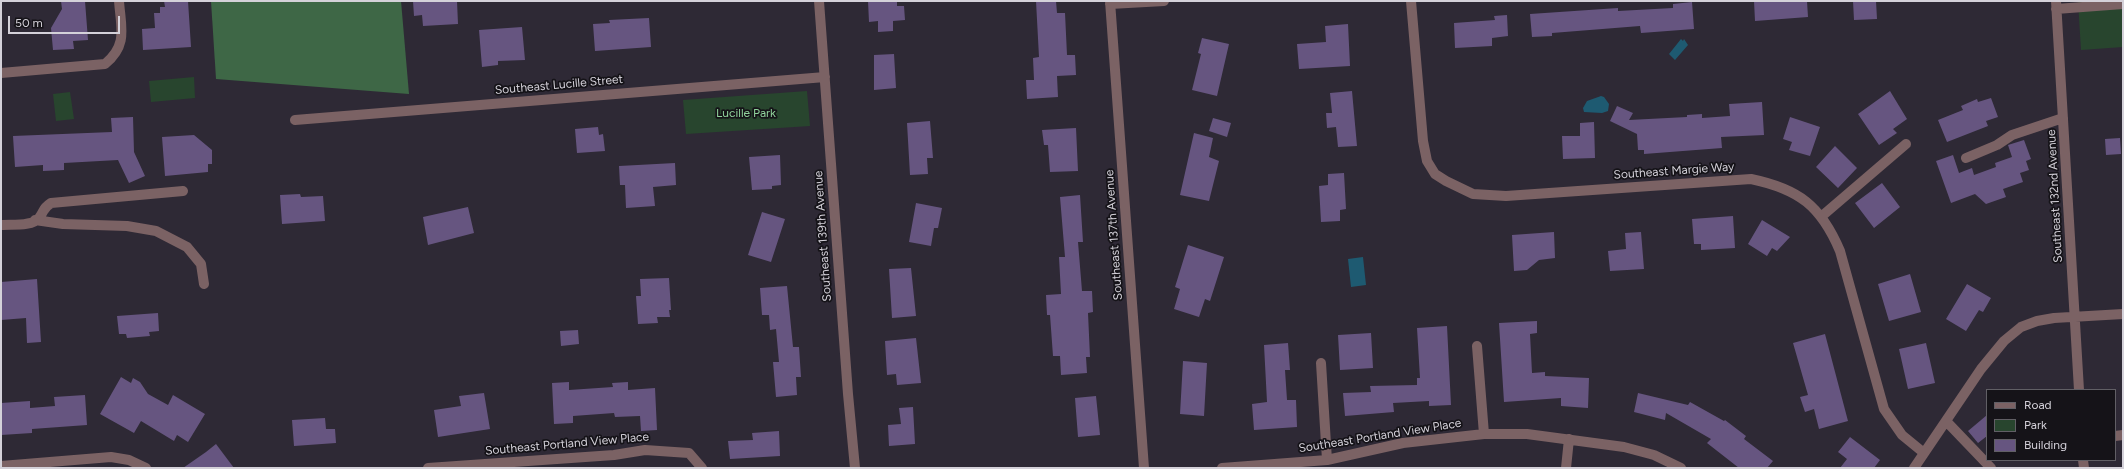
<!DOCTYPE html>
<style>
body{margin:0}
#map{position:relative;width:2124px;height:469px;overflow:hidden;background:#2e2935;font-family:Figtree,sans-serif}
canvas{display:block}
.frame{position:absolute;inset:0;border:2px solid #d4d1d9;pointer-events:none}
.legend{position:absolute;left:1986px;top:389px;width:130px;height:72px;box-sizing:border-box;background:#151318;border:1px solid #615f65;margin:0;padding:5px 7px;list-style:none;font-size:12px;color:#d4d1d9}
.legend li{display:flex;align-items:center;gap:8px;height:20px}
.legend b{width:20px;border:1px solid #615f65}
.scale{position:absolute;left:8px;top:16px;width:112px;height:18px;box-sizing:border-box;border:2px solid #d4d1d9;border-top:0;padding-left:5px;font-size:12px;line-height:14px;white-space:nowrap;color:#d4d1d9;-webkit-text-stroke:3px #151318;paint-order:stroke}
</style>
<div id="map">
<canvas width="2124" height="469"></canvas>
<div class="frame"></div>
<ul class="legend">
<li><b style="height:5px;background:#7b6264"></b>Road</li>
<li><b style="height:11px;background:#28452e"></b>Park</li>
<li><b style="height:11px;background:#665580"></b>Building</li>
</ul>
<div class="scale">50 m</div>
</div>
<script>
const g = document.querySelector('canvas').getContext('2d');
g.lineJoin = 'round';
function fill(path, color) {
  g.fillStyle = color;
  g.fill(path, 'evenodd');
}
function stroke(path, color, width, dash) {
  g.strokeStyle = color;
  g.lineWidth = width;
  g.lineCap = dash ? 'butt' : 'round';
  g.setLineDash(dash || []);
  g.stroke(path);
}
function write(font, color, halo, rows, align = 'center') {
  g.font = font + ' Figtree,sans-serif';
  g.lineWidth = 3.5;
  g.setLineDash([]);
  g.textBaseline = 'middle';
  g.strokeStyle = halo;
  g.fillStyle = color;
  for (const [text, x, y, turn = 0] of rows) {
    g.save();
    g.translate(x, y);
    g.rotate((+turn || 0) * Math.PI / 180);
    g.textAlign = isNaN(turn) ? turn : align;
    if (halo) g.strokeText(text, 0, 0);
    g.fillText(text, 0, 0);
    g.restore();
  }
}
fill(new Path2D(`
 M2078 1H2123V47L2081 50Z
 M194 77 195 98 151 102 149 81Z
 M807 91 810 126 686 134 683 100Z
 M70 92 74 119 56 121 53 94Z`), '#28452e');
fill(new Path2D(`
 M211 1H401L409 94 216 79Z`), '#3e6746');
fill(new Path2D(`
 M1681 39 1683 41 1684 39 1688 45 1675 60 1669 54Z
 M1601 96 1604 97 1609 104 1608 111 1602 113 1584 112 1583 108 1587 101Z
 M1363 257 1366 285 1351 287 1348 259Z`), '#1e5a71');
fill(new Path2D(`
 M61 1H85L88 40 73 41 74 49 53 50 51 28 62 9Z
 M164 1H188L191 47 143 50 142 29 155 28 154 13H160V7H165Z
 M413 1H457L458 24 423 26 422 15 414 16Z
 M868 1H897V6H904L905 20 893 21V31L878 32V21L869 22Z
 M1036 1H1056L1057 13H1065L1067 55H1075L1076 75 1057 76 1058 97 1027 99 1026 80H1034L1033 58 1039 57Z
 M1754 1H1807L1808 17 1755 21Z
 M1853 1H1876L1877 19 1854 20Z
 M1692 2 1694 29 1641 33 1640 26 1552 33V36L1532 37 1530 14 1618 8V11L1673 8V4Z
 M1507 15 1508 36 1492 38V46L1455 48 1454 23 1495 20 1494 16Z
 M649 18 651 47 595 51 593 24 610 23 609 20Z
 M1348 24 1350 66 1299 69 1297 44 1326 42 1325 26Z
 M522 27 525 60 498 61V65L482 67 479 30Z
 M1202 38 1229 44 1217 96 1192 90 1201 54 1198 53Z
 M894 54 896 88 874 90V55Z
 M1352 91 1357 146 1338 147 1336 127 1327 128 1326 113H1332L1330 93Z
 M1890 91 1907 119 1893 129 1897 133 1879 145 1858 114Z
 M1991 98 1998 117 1986 121 1988 126 1947 142 1938 120 1963 110 1961 106 1977 99 1978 102Z
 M1762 102 1764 135 1721 137 1722 148 1644 154V150H1638L1637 134 1610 121 1617 106 1633 113 1629 120 1687 117V115L1702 114V118L1730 116 1729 104Z
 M133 117 134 152 145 176 129 183 118 160 64 163V170L43 171V165L15 167 13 136 112 132 111 118Z
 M1790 117 1820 127 1810 156 1789 150 1792 142 1783 139Z
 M1213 118 1231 123 1227 137 1209 131Z
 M930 121 933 158H927L928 174 910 175 907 123Z
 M1594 122 1595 158 1563 159 1562 136H1580V123Z
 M598 127 599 135 603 134 605 151 577 153 575 129Z
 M1076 128 1078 171 1050 172 1048 145H1044L1042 130Z
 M1194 133 1213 138 1209 157 1219 161 1209 201 1180 195Z
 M194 135 212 150V164H208V172L165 176 162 137Z
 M2120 138 2121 154 2106 155 2105 139Z
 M2024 140 2031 159 2026 161 2029 170 2020 173 2023 182 2003 189 2006 197 1986 204 1975 194 1951 203 1936 161 1953 155 1959 173 1972 168 1974 175 1996 167 1995 163 2012 157 2008 145Z
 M1835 146 1857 168 1838 188 1816 167Z
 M780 155 781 185 772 186V189L752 190 749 157Z
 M675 163 676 185 653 187 655 206 626 208 625 185H620L619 166Z
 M1344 173 1346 209 1340 210V221L1321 222 1319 186 1328 185V174Z
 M1882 183 1900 207 1874 228 1855 203Z
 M300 194 301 197 323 196 325 221 282 224 280 195Z
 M1080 195 1083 242H1078L1082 291H1092L1093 312 1088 313 1090 357H1086L1087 373 1061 375 1060 356H1053L1050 315H1047L1046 295 1061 294 1059 257H1065L1060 197Z
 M916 203 942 208 938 228H934L931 246 909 242Z
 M468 207 474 233 428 245 423 217Z
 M762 212 785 219 771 262 748 255Z
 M1733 216 1735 248 1701 250V244H1694L1692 219Z
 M1762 220 1790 237 1777 251 1772 248 1767 256 1748 244Z
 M1554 232 1555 258 1539 260 1527 270 1514 271 1512 235Z
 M1641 232 1644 269 1610 271 1608 251 1626 249 1625 233Z
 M1188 245 1224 257 1210 301 1205 299 1199 317 1174 309 1180 289 1175 287Z
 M911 268 916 316 892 318 889 269Z
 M1910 274 1921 312 1889 321 1878 284Z
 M669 278 671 310H669L670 317H657L658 323 638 324 636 296H641L640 279Z
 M37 279 41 342 27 343 26 318 1 320V282Z
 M1967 284 1991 298 1983 312 1979 310 1966 331 1946 319Z
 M787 286 793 347H799L801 377H796L797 395 776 397 773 362H779L776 329 770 330 769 315H762L760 288Z
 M158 313 159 331 149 332 150 336 127 338 126 334H119L117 316Z
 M1537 321V333L1530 334 1532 373 1545 372V376L1589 378 1588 408 1561 406V398L1504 402 1499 323Z
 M1447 326 1451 405 1429 406V401L1393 403 1394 412 1345 416 1343 393 1371 392 1370 386 1417 385V378H1420L1417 328Z
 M578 330 579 344 561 346 560 331Z
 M1371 333 1373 368 1340 370 1338 335Z
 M1825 334 1848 421 1819 429 1814 409 1805 412 1800 397 1808 395 1793 343Z
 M916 338 921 383 897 385 896 374 887 375 885 341Z
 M1288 343 1290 370H1285L1287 400H1296L1297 427 1254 430 1252 404 1267 402 1264 345Z
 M1926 343 1935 383 1908 389 1899 349Z
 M1183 361 1207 363 1204 416 1180 414Z
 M121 377 131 383 133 378 140 382 148 394 168 405 173 395 205 414 188 442 177 435 174 441 141 421 134 433 100 414Z
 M569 382V390L613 387 612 383 628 382V390L655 388 657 430 641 431 640 416 615 417 614 413 573 416V423L554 424 552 383Z
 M484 393 490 429 438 437 434 410 461 406 459 396Z
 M1638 393 1688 405 1690 402 1724 421 1725 420 1746 436 1744 439 1773 461 1767 468H1739L1707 443 1711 439 1666 413 1665 420 1634 412Z
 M85 395 87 425 32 429V433L1 435V403L30 401V408L55 406 54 397Z
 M1096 396 1100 435 1078 437 1075 398Z
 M913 407 915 444 889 446 888 425 901 424 899 408Z
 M1987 415V436L1978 443 1968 431Z
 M325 418 326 429H335L336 443 294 446 292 420Z
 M779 431 780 456 730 459 728 441 753 440 752 433Z
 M1850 437 1880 460 1874 468H1840L1847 459 1838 452Z
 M216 444 234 468H183L206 452Z`), '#665580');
stroke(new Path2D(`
 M819 1 848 394 855 468
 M1110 1 1144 468
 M1411 1 1423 141 1427 161 1435 174 1446 181 1473 194 1506 196 1751 179C1799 189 1821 206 1840 251L1884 409 1902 435 1924 453
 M2056 1 2079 390
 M1110 4 1164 1
 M2056 9 2123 4
 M1 73 105 64C128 45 121 28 119 1
 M295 120 825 77
 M1966 158 1997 145 2012 135 2063 118
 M1822 216 1906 144
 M35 220 63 224 127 226 156 231 187 247 201 264 204 284
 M1 225C11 224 32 227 39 218 45 210 42 209 51 203L183 191
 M1477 346 1484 434
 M1321 363 1327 460
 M1946 421 1991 468
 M2115 436 2123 435
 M2083 460 2084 468
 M1 466 111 457 129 460 146 468
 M428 468 614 455 645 450 689 453 702 468
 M1222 468 1327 460 1403 443 1484 434H1527L1624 447 1654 455 1681 468
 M1566 468 1569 439
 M1914 468 1981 369 2004 341 2021 327 2037 321 2054 318 2123 314`), '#7b6264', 10);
write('12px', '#d4d1d9', '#151318', [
 ["Southeast Lucille Street",559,85,-5],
 ["Southeast Margie Way",1674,171,-4],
 ["Southeast 132nd Avenue",2055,196,-93],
 ["Southeast 137th Avenue",1114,235,-94],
 ["Southeast 139th Avenue",823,236,-94],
 ["Southeast Portland View Place",1380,436,-9],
 ["Southeast Portland View Place",567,444,-5]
]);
write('12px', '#91d39c', '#151318', [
 ["Lucille Park",746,113]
]);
</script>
